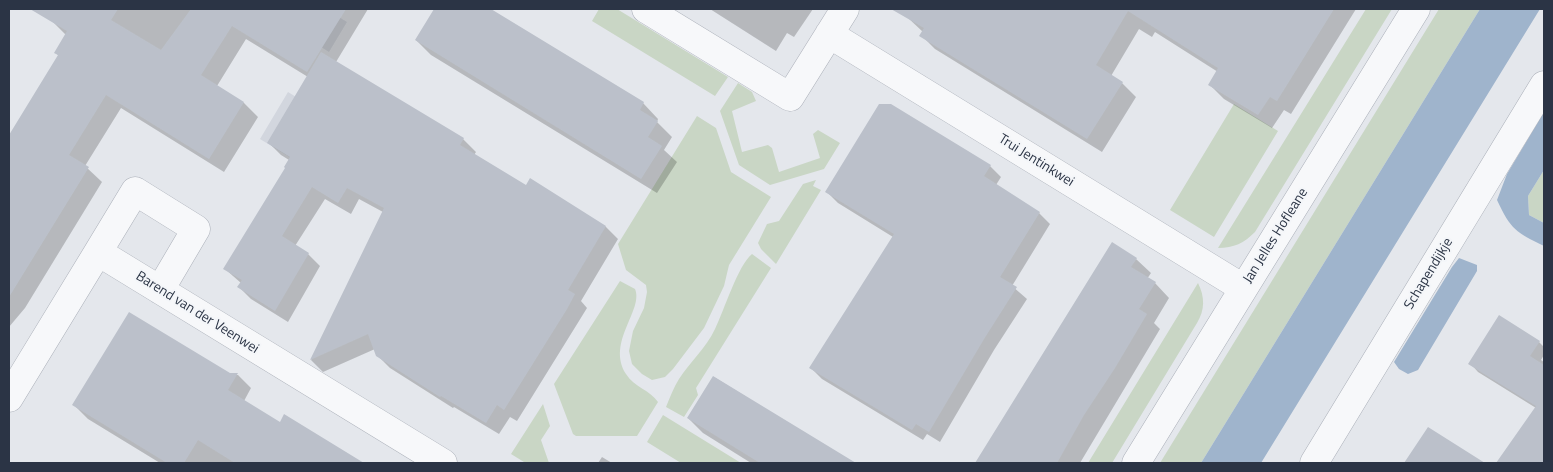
<!DOCTYPE html>
<style>
body{margin:0}
#map{position:relative;width:1553px;height:472px;overflow:hidden;background:#e4e7ec;font-family:"Titillium Web",sans-serif}
canvas{display:block}
.frame{position:absolute;inset:0;border:10px solid #2b3445;pointer-events:none}
</style>
<div id="map">
<canvas width="1553" height="472"></canvas>
<div class="frame"></div>
</div>
<script>
const g = document.querySelector('canvas').getContext('2d');
g.lineJoin = 'round';
function fill(path, color) {
  g.fillStyle = color;
  g.fill(path, 'evenodd');
}
function stroke(path, color, width, dash) {
  g.strokeStyle = color;
  g.lineWidth = width;
  g.lineCap = dash ? 'butt' : 'round';
  g.setLineDash(dash || []);
  g.stroke(path);
}
function write(font, color, halo, rows, align = 'center') {
  g.font = font + ' "Titillium Web",sans-serif';
  g.lineWidth = 4;
  g.setLineDash([]);
  g.textBaseline = 'middle';
  g.strokeStyle = halo;
  g.fillStyle = color;
  for (const [text, x, y, turn = 0] of rows) {
    g.save();
    g.translate(x, y);
    g.rotate((+turn || 0) * Math.PI / 180);
    g.textAlign = isNaN(turn) ? turn : align;
    if (halo) g.strokeText(text, 0, 0);
    g.fillText(text, 0, 0);
    g.restore();
  }
}
fill(new Path2D(`
 M300 9H326L347 22 329 52 289 27Z
 M288 92 324 114 296 161 260 139Z`), '#d2d6de');
fill(new Path2D(`
 M599 9H617L728 77 715 96 592 21Z
 M1366 9H1392L1255 232C1244 243 1234 248 1218 248Z
 M1439 9H1480L1201 463H1160Z
 M738 83 752 92 756 101 732 111 742 152 768 145 772 148 779 172 820 158 813 134 818 130 840 143 824 169 770 185 739 165 720 111Z
 M1234 104 1278 131 1214 237 1170 210Z
 M697 116 716 128 731 172 771 197 729 265 724 286 704 328 673 369 665 377 652 380 642 374 632 364 629 351 633 331 644 308 647 292 646 285 626 270 618 244Z
 M1544 170V223L1529 215 1528 196Z
 M816 180 813 186 821 190 776 264 761 249 758 243 767 224 779 221 803 184Z
 M752 254 771 268 696 388 698 395 684 417 666 407C670 397 674 387 679 379 690 362 706 348 715 329 724 311 738 265 752 254Z
 M620 281 635 289C644 310 606 342 626 374 634 387 650 390 658 402L637 436H576L573 434 554 384Z
 M1198 283C1205 297 1205 310 1197 323L1112 463H1088Z
 M543 404 550 426 541 440 549 463H523L524 462 511 454Z
 M663 415 741 463H681L647 442Z`), '#c9d6c5');
fill(new Path2D(`
 M1480 9H1540L1261 463H1201Z
 M1544 112V170L1528 196 1529 215 1544 223V246C1516 232 1511 230 1497 200L1507 174Z
 M1459 258 1477 265V271L1418 370 1408 374 1399 369 1394 362 1452 267Z`), '#9fb4cc');
fill(new Path2D(`
 M60 9H368L336 62 463 139 476 152 474 155 526 187 530 180 606 227 618 239 581 301 587 308 579 321 517 421 510 417 499 434 454 407 453 408 390 368 377 355 375 349 323 372 311 360 383 212 359 199 351 214 325 199 295 246 308 254 320 266 288 322 251 299 239 287 241 283 225 269 287 169 289 160 281 155 269 143 308 77 246 39 217 86 244 103 258 117 224 172 121 108 85 166 102 182 25 308 9 327V137L59 56 56 53 66 35 52 21Z
 M435 9H489L643 103 658 119 657 122 672 137 664 150 677 162 657 193 431 55 416 40Z
 M710 9H813L794 37 787 33 776 51Z
 M912 9H1356L1291 114 1284 110 1272 128 1224 99 1210 85 1218 72 1155 32 1152 37 1139 29 1111 76 1122 83 1136 97 1102 152 935 49 921 35 923 32 907 17Z
 M990 166 1001 177 996 185 1039 213 1050 224 1012 286 1027 299 994 350 940 442 927 434 923 440 822 379 811 368 893 237 838 203 827 192Z
 M1136 259 1151 273 1147 279 1155 283 1169 298 1154 323 1160 329 1080 463H980L978 461Z
 M1539 342 1544 347V355L1541 360 1544 362V463H1497L1536 408 1478 372 1470 363Z
 M230 375H238L251 388 244 401 280 424 284 416 361 463H160L88 419 74 405Z
 M714 377 853 463H751L703 433 688 418Z
 M1428 428 1483 463H1406Z
 M602 457 612 463H598Z`), '#0003');
fill(new Path2D(`
 M30 9H118L111 20 161 50 191 9H346L307 72 232 26 201 75 244 102 209 159 106 95 69 155 89 167 9 297V135L58 55 54 53 67 31Z
 M434 9H491L644 102 640 110 658 121 648 137 662 146 641 179 415 40Z
 M891 9H1334L1277 101 1270 97 1258 115 1208 85 1218 68 1128 11 1096 65 1123 82 1087 139 919 36 924 28Z
 M321 52 464 138 460 145 526 185 530 178 606 226 568 290 575 294 567 309 504 410 497 405 486 423 441 396 440 397 376 356 368 334 310 360 384 208 347 188 338 203 312 187 282 236 309 253 275 311 237 287 242 280 223 269 285 168 284 167 290 157 267 143Z
 M879 104H891L991 165 984 176 1040 212 1000 277 1017 287 984 339 929 432 916 424 912 430 809 368 894 234 825 192Z
 M1112 242 1137 258 1131 267 1156 282 1139 309 1147 314 1115 368 1084 415 1057 463H975Z
 M129 312 230 373H238L228 390 280 422 284 414 364 463H235L198 440 184 463H167L72 405Z
 M1499 315 1540 341 1530 356 1544 365V463H1496L1536 406 1468 364Z
 M713 376 856 463H760L687 418Z
 M1428 427 1485 463H1404Z`), '#bbc0ca');
const minor = new Path2D(`
 M646 9 790 97 845 9
 M829 34 1243 288
 M98 252 135 191 196 229 160 290
 M9 398 98 252 443 463
 M1136 463 1416 9
 M1314 463 1544 85`);
stroke(minor, '#a9aeb7', 29);
stroke(minor, '#f7f8fa', 28);
write('14px', '#2b3445', '#f4f6f9', [
 ["Trui Jentinkwei",1036,161,32],
 ["Jan Jelles Hofleane",1276,236,-58],
 ["Schapendijkje",1429,274,-59],
 ["Barend van der Veenwei",197,313,32]
]);
</script>
